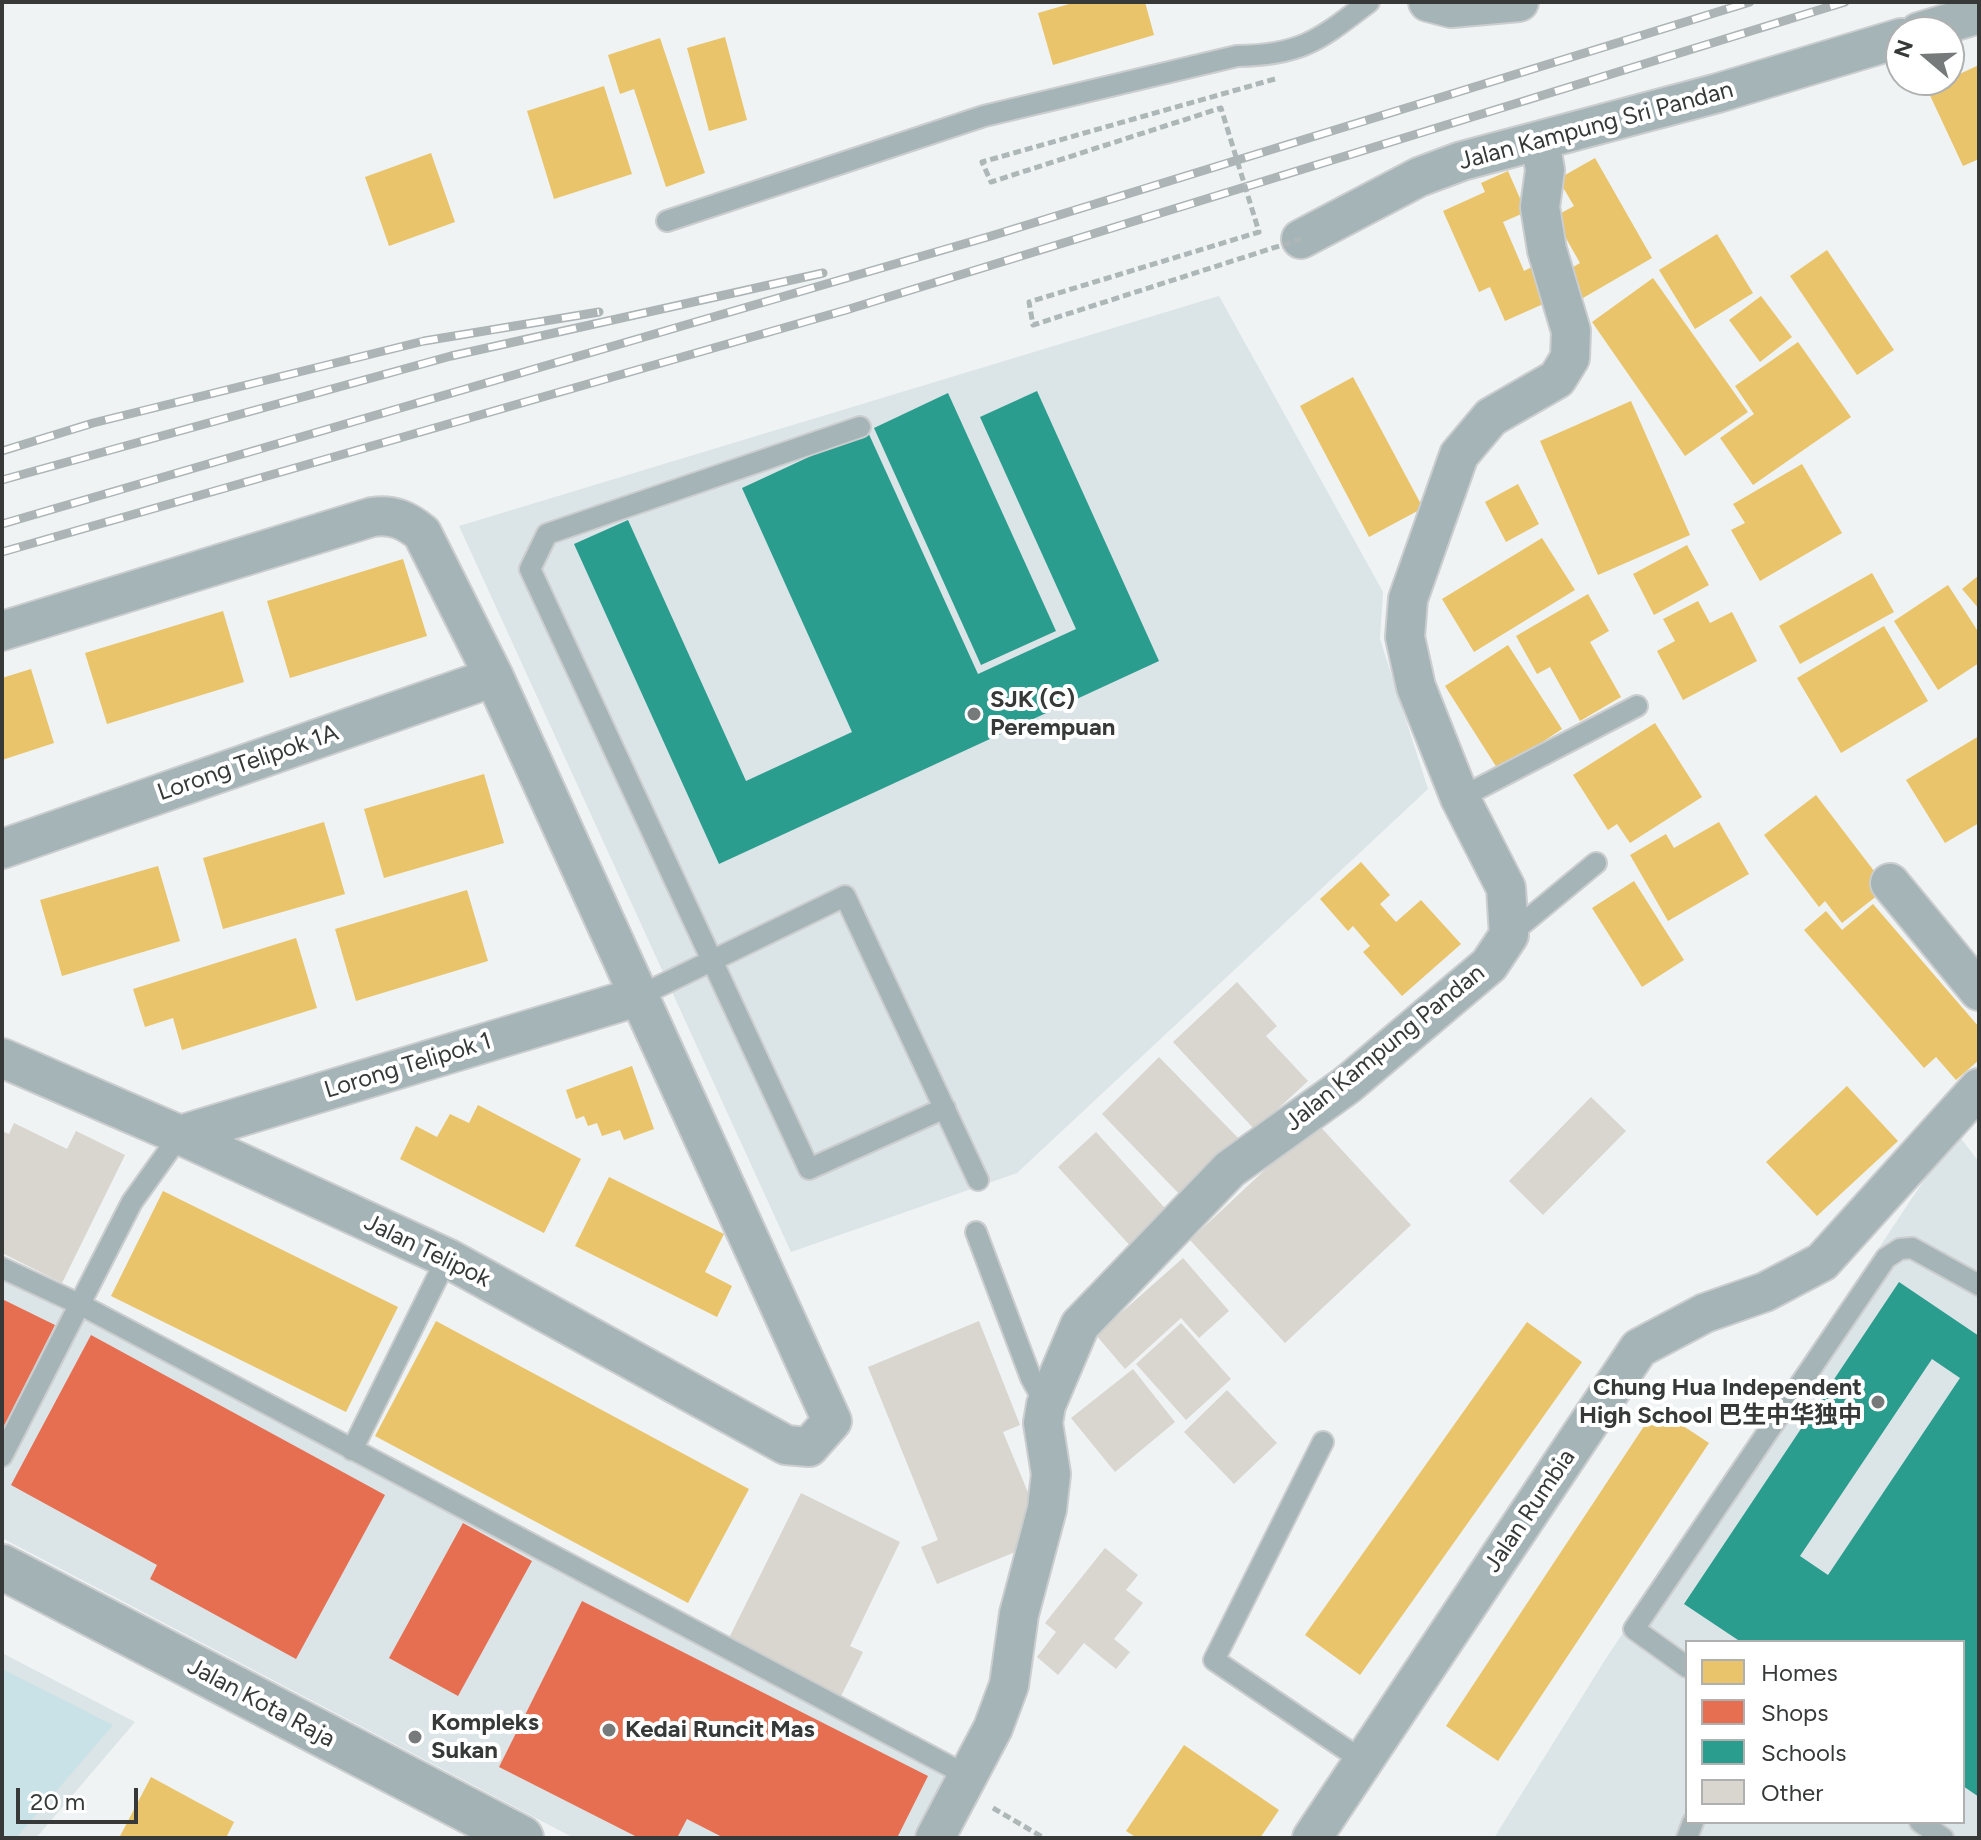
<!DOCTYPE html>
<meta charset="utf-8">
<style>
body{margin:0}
#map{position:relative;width:1981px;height:1840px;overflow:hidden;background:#eff3f4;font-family:Figtree,sans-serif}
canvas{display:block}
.frame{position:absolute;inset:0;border:4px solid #373939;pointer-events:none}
.legend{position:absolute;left:1685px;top:1640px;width:280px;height:184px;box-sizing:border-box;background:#fff;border:2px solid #afb0b0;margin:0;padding:10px 14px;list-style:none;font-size:24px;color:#373939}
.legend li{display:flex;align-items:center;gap:16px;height:40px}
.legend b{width:40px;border:2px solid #afb0b0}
.north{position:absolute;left:1885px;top:16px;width:80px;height:80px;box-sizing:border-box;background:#fff;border:2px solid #afb0b0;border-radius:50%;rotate:289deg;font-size:22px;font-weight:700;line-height:32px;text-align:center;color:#373939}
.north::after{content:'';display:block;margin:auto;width:28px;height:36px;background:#777a7a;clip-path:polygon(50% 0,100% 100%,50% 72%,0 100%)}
.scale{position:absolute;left:16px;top:1788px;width:122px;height:36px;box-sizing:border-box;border:4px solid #373939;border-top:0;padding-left:10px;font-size:24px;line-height:28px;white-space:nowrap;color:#373939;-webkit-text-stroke:6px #fff;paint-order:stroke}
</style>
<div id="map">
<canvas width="1981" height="1840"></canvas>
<div class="frame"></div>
<ul class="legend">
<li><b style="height:22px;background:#e9c46a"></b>Homes</li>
<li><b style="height:22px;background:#e76f51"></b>Shops</li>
<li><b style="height:22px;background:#2a9d8f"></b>Schools</li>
<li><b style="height:22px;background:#d8d6ce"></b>Other</li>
</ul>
<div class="north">N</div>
<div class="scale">20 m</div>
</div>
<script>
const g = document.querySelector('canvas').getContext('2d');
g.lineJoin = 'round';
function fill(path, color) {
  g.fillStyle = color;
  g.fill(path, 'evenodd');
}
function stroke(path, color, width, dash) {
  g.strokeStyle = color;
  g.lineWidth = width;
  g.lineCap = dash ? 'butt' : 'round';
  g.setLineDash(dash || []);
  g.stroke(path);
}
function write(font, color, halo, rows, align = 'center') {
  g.font = font + ' Figtree,"Noto Sans SC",sans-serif';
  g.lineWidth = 8;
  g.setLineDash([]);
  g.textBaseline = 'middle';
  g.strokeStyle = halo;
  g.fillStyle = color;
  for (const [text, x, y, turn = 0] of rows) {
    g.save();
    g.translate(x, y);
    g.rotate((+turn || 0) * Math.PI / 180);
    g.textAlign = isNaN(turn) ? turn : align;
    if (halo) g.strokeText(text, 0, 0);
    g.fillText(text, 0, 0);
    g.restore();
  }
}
fill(new Path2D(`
 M1219 296 1383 592 1380 639 1428 789 1017 1173 791 1252 459 526Z
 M1956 1132 1979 1162V1838H1494L1605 1660ZM1687 1642H1963V1822H1687Z
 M2 1278 113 1331 947 1776 914 1838H574L2 1538Z
 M2 1653 135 1722 36 1838H2Z`), '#dbe4e6');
fill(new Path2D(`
 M2 1669 113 1725 16 1838H2Z`), '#c9e2e7');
fill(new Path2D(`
 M1076 2H1145L1154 35 1053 65 1038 13Z
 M725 37 747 120 709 131 687 48Z
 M660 38 705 173 666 187 634 89 620 94 608 55Z
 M1979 65V159L1963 166 1927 89Z
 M604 86 632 174 554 199 527 111Z
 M431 153 455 222 389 246 365 177Z
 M1595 158 1652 258 1583 298 1568 270 1580 263 1554 217 1574 206 1558 179Z
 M1508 171 1526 212 1503 222 1524 271 1534 266 1550 301 1505 321 1490 287 1479 292 1443 211 1485 192 1481 183Z
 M1717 234 1753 293 1695 329 1659 270Z
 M1827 250 1894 350 1857 375 1790 276Z
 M1653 278 1748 412 1685 456 1592 322Z
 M1761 296 1792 337 1760 362 1729 320Z
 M1798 342 1851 417 1753 485 1720 438 1754 414 1735 386Z
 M1353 377 1423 508 1369 537 1300 406Z
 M1631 401 1690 535 1598 575 1540 441Z
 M1802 464 1842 533 1760 581 1731 530 1745 523 1733 504Z
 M1518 484 1539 524 1506 542 1485 502Z
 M1542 538 1575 590 1474 652 1442 599Z
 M1687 545 1709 585 1654 615 1633 574Z
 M403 559 427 636 290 678 267 601Z
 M1872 573 1894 612 1800 664 1779 626Z
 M1979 575V609L1962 589Z
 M1948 585 1979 633V663L1938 690 1894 621Z
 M1588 594 1609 631 1590 642 1621 697 1580 721 1550 667 1537 674 1516 636Z
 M1698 601 1710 623 1732 612 1757 661 1683 700 1657 651 1675 641 1663 619Z
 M223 611 244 682 107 724 85 653Z
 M1884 626 1928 701 1841 753 1797 678Z
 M1508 645 1562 729 1499 771 1445 686Z
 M31 669 54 743 2 760V678Z
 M1655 723 1702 797 1630 843 1617 824 1608 830 1573 775Z
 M1979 736V823L1945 843 1906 780Z
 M484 774 504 843 384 878 364 809Z
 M1816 795 1887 888 1842 923 1825 901 1819 907 1764 835Z
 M324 822 345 894 223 929 203 858Z
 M1719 822 1749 874 1668 921 1630 855 1666 834 1674 848Z
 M1361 862 1390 895 1380 904 1396 922 1421 900 1461 944 1402 996 1363 952 1370 946 1353 926 1348 931 1320 899Z
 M158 866 180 941 62 976 40 900Z
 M1634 881 1684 960 1642 987 1592 908Z
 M467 890 488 961 356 1001 335 929Z
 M1873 904 1979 1027V1060L1956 1080 1936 1057 1924 1068 1804 930 1826 911 1842 930Z
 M296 938 317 1008 182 1050 173 1018 145 1027 133 989Z
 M632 1066 654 1129 624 1140 620 1130 602 1136 597 1123 588 1126 584 1116 576 1119 566 1090Z
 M1847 1086 1898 1141 1817 1216 1766 1162Z
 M478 1105 581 1159 544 1233 400 1159 416 1126 437 1137 450 1114 469 1123Z
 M609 1177 724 1234 705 1272 732 1286 717 1317 575 1246Z
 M163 1191 398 1307 346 1412 111 1296Z
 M436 1321 749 1489 688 1603 375 1436Z
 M1527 1322 1582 1362 1360 1675 1305 1635Z
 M1656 1408 1709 1443 1498 1761 1446 1726Z
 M1184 1745 1279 1810 1260 1838H1137L1126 1831Z
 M151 1777 234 1822 226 1838H119Z`), '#e9c46a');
fill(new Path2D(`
 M2 1299 55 1325 2 1430Z
 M91 1335 385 1495 296 1659 150 1579 157 1565 11 1485Z
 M463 1523 532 1561 458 1696 389 1658Z
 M582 1601 928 1776 897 1838H724L687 1819 677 1838H639L499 1767Z`), '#e76f51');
fill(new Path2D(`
 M1037 391 1159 661 719 864 574 544 628 520 746 781 852 732 742 488 867 430 978 674 1076 629 980 417Z
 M948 393 1056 631 981 665 874 428Z
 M1899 1282 1979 1336V1797L1963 1786V1642H1741L1684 1604ZM1932 1359 1960 1378 1828 1575 1800 1556Z`), '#2a9d8f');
fill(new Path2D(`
 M1237 982 1277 1026 1266 1036 1308 1081 1255 1130 1173 1042Z
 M1159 1057 1243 1143 1185 1200 1102 1114Z
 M1591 1097 1626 1131 1543 1215 1509 1181Z
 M1316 1122 1411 1225 1285 1343 1190 1240Z
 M14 1123 67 1149 76 1131 125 1155 62 1283 2 1253V1131L9 1134Z
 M1096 1132 1173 1217 1135 1251 1058 1167Z
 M1183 1258 1229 1311 1199 1338 1181 1318 1125 1369 1096 1335Z
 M979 1321 1020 1425 1003 1432 1034 1507 1025 1548 937 1584 921 1547 938 1540 868 1367Z
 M1181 1323 1231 1379 1186 1420 1136 1364Z
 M1133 1369 1175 1422 1115 1472 1071 1418Z
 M1227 1390 1277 1443 1234 1484 1184 1432Z
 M801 1493 900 1542 850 1646 863 1652 841 1696 728 1640Z
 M1105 1548 1138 1575 1126 1590 1143 1603 1114 1639 1130 1652 1116 1669 1084 1643 1058 1675 1037 1657 1056 1632 1045 1623Z`), '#d8d6ce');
const lane = new Path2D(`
 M667 221 984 116 1237 56C1302 55 1319 40 1369 2
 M860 427 547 534 530 569 809 1169 945 1108
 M1460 798 1637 706
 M1509 935 1596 863
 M637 997 845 896 978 1180
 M976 1232 1031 1378 1046 1405
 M2 1268 81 1305 968 1776
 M1323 1442 1214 1660 1363 1761
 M352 1450 447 1258
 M2 1456 132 1202 180 1135
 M1687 1667 1634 1629 1886 1258 1900 1249 1912 1248 1979 1285
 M1920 1822 1943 1838
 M1687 1838 1693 1822`);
const street = new Path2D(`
 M1428 2 1451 8 1519 2
 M1919 32 1979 14
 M1301 239 1419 177 1462 161 1718 93 1901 38
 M2 631 372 517C393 514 406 520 422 533L494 677 832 1421 809 1447 786 1445 447 1258 180 1135 2 1058
 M2 849 494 677
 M1890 883 1979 991
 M180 1135 637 997
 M935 1838 993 1728 1009 1685 1019 1614 1047 1509 1051 1474 1043 1423 1046 1405 1080 1325 1230 1169 1347 1085 1489 965 1509 935 1506 888 1460 798 1416 687 1405 637 1408 599 1459 455 1491 417 1557 379 1570 358 1571 331 1547 250 1540 207 1545 170 1540 141
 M1312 1838 1639 1348 1705 1313 1765 1292 1822 1262 1979 1088`);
const secondary = new Path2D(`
 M2 1567 521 1838`);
stroke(lane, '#cbcdce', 24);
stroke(street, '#cbcdce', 42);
stroke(secondary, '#cbcdce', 48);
stroke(new Path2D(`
 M993 1808 1044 1838`), '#aeb7b8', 5, [8, 4]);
stroke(lane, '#a5b4b7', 20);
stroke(street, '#a5b4b7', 38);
stroke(secondary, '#a2b2b5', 44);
const rail = new Path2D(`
 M2 451 93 423 424 341 599 312
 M2 480 451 356 823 273
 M2 524 991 236 1750 2
 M2 552 846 310 1845 2`);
stroke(rail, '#acb4b5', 9);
stroke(rail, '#fff', 6, [18]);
stroke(new Path2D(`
 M1275 79 982 162 991 182 1221 108 1259 232 1029 302 1033 325 1301 239`), '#aeb7b8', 5, [8, 4]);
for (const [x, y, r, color] of [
 [974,714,8,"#777a7a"],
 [1878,1402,8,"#777a7a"],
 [609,1730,8,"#777a7a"],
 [415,1737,8,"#777a7a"]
]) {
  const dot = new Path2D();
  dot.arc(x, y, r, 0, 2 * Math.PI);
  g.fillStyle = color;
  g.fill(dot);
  stroke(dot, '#fff', 3);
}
write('24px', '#373939', '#fff', [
 ["Jalan Kampung Sri Pandan",1596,126,-15],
 ["Lorong Telipok 1A",248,763,-19],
 ["Jalan Kampung Pandan",1385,1048,-39],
 ["Lorong Telipok 1",408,1066,-17],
 ["Jalan Telipok",427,1251,26],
 ["Jalan Rumbia",1530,1511,-56],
 ["Jalan Kota Raja",261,1703,28]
]);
write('bold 24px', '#373939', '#fff', [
 ["SJK (C)",990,700],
 ["Perempuan",990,728],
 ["Chung Hua Independent",1862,1388,"right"],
 ["High School 巴生中华独中",1862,1416,"right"],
 ["Kompleks",431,1723],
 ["Sukan",431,1751],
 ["Kedai Runcit Mas",625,1730]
], 'left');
</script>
